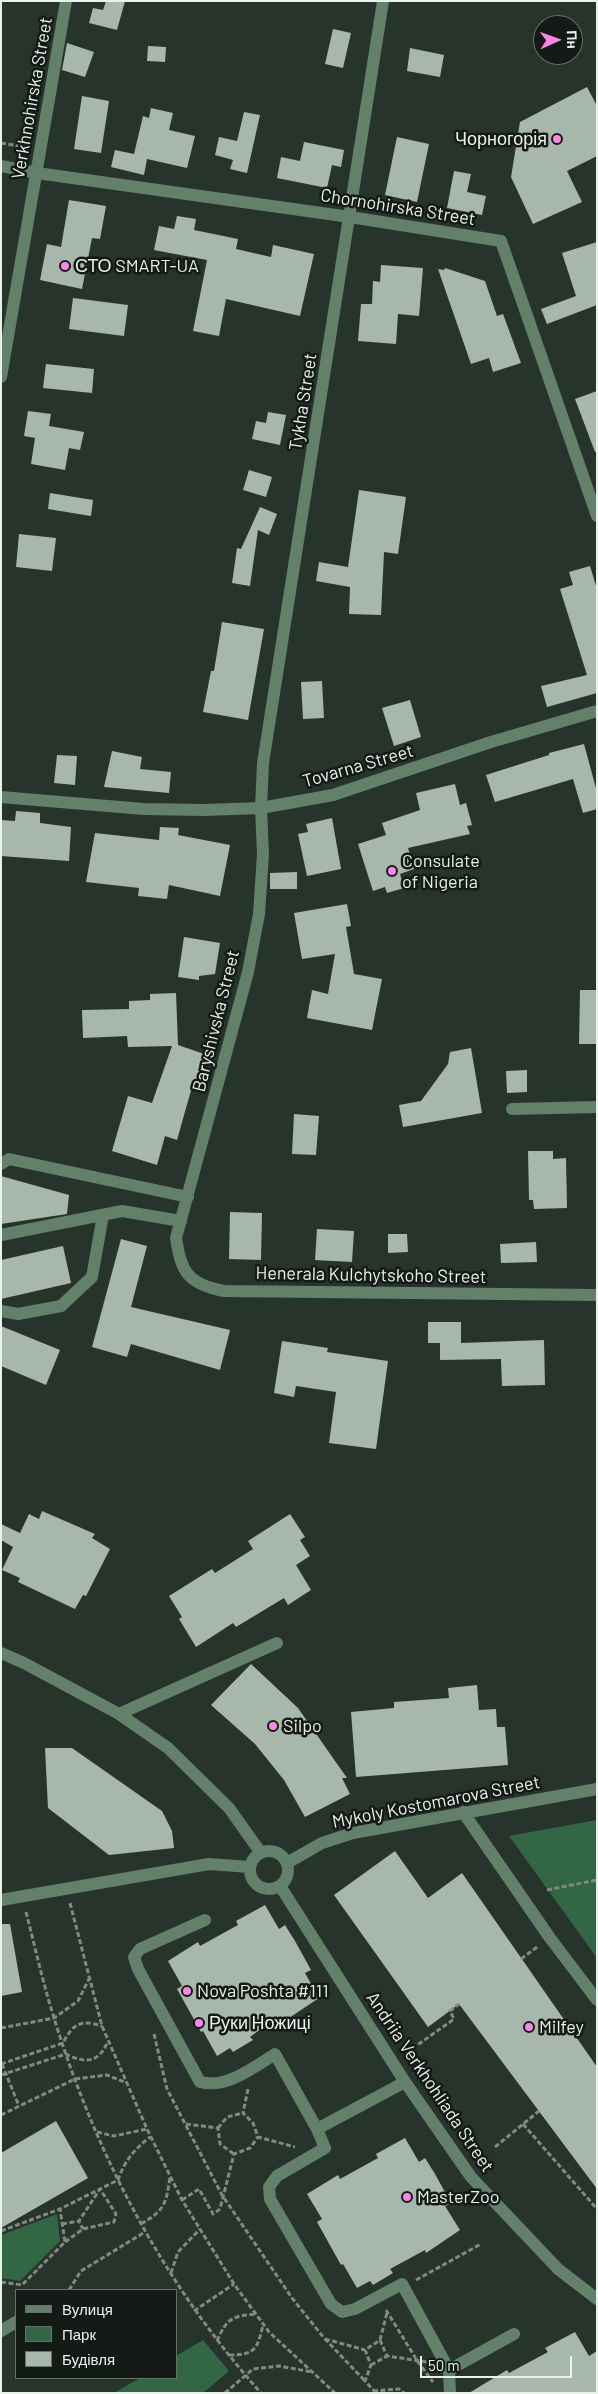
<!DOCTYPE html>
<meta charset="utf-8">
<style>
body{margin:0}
#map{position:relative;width:598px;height:2394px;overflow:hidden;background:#27342b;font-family:Barlow,sans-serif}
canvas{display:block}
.frame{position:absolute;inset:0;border:2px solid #e9f1eb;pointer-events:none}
.legend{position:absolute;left:15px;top:2289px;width:162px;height:90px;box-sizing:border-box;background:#141a16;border:1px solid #69706b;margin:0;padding:6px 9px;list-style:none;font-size:15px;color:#e9f1eb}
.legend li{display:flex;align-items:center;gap:10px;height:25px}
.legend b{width:25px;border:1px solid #69706b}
.north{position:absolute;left:533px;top:15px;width:50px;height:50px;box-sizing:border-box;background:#141a16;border:1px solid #69706b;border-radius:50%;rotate:88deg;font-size:14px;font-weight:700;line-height:20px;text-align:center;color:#e9f1eb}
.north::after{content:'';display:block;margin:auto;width:18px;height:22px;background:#fa87e6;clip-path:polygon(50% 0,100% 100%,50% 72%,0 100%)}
.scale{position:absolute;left:420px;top:2356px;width:152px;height:22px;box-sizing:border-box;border:2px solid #e9f1eb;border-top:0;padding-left:6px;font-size:15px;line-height:18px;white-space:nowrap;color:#e9f1eb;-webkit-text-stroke:4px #141a16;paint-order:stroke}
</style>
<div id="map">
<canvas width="598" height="2394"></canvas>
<div class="frame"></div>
<ul class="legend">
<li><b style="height:6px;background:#63806b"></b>Вулиця</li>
<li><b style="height:14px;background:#336645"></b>Парк</li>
<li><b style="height:14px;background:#a8b7ac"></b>Будівля</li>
</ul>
<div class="north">Пн</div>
<div class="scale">50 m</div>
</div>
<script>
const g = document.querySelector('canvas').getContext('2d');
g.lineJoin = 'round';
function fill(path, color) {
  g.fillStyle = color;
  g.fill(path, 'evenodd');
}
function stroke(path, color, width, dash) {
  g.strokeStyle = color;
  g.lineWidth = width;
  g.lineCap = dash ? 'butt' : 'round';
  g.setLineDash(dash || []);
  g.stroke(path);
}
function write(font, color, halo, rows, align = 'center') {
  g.font = font + ' Barlow,sans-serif';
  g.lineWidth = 5;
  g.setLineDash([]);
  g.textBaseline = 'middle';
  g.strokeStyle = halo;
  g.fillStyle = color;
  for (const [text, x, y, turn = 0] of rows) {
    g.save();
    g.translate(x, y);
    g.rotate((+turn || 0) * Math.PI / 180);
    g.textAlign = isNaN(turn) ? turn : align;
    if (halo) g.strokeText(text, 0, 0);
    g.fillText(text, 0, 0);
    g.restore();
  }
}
fill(new Path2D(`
 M597 1820V1958L509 1836Z
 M57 2214 60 2241 20 2281 1 2278V2235Z
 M203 2340 229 2371 203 2393H114L140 2378H176V2356Z`), '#336645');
fill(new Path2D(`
 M106 1H125L117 30 89 23 93 8 103 10Z
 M333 29 351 33 343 68 325 64Z
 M67 43 94 52 85 77 62 70Z
 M148 46 166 47 165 62 147 61Z
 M410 48 444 55 440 77 407 71Z
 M587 87 597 106V156L567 171 582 202 533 224 511 177 520 122Z
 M82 96 109 101 101 153 74 149Z
 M151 108 173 113 169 130 195 136 187 168 147 159 144 175 111 167 115 150 134 154 143 116 149 118Z
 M244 112 260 115 247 173 230 169 233 160 215 155 219 137 237 141Z
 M397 137 429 144 417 202 385 195Z
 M304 142 344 150 341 167 332 165 327 188 277 178 281 157 300 161Z
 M454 171 471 174 467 192 486 196 482 215 447 208Z
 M69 200 106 206 100 239 92 238 82 289 40 280 47 244 61 247Z
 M177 216 196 219 194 230 238 239 236 249 271 257 273 245 314 254 300 316 226 299 219 336 193 331 207 260 154 250 159 226 174 229Z
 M597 242V305L547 324 541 309 576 296 562 253Z
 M381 265 423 268 419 316 398 314 396 344 358 341 361 304H372L373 281 380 282Z
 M445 268 485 281 497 316 503 314 521 363 493 372 489 358 471 364 438 269 444 270Z
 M73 298 128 305 124 336 69 329Z
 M46 364 94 369 92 393 43 388Z
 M597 391V452H595L575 399Z
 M28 411 51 414 49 426 84 432 80 450 69 448 65 470 31 464 35 438 24 436Z
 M268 412 286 415 280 445 252 439 256 421 266 423Z
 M249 470 272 477 266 497 243 490Z
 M359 490 406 497 398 554 384 552 381 615 349 614 350 587 316 581 319 562 348 567Z
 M50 493 93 500 91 516 48 509Z
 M260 507 277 514 269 535 258 530 250 586 232 583 237 548 241 549Z
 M19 534 56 538 52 571 16 567Z
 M590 566 597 589V693L547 707 541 686 587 675 560 589 573 585 569 572Z
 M222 622 264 629 248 720 203 712 211 671H214Z
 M322 681 324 718 303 719 301 682Z
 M410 700 421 737 394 746 382 708Z
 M584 744 597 792V809L583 813 573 779 495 802 486 775 549 755V753Z
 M112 751 142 757 140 769 171 772 169 793 104 787Z
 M57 755 77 756 75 785 54 783Z
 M455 784 460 805 466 803 472 825 467 826 470 834 408 848 414 869 400 874 404 888 387 893 385 887 373 891 358 844 386 835 382 823 420 810 416 793Z
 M16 811 40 813V823L71 827 69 861 1 856V820L15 821Z
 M332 818 341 869 307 876 298 834 308 832 306 824Z
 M160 827 179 828 178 835 230 845 220 896 169 885 167 899 138 896 139 888 86 882 95 833 159 840Z
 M297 872V889H270V873Z
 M347 904 351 926 346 927 354 974 382 979 372 1030 307 1018 312 990 328 994 335 954 302 959 294 913Z
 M184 937 220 943 215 974 199 976V980L178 977Z
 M580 990H597V1044H579Z
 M176 993 178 1045 207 1055 196 1088 192 1087 177 1140 165 1136 157 1165 112 1151 128 1096 152 1103 172 1046 128 1047 127 1036 83 1038 82 1010 129 1009V1001L150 1000V994Z
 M471 1048 482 1113 403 1127 399 1105 421 1101 448 1064 450 1052Z
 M527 1070V1092L507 1093 506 1071Z
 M294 1114 319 1116 316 1155 292 1154Z
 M528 1151H553V1159L566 1158 567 1208 534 1209 533 1200H529Z
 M1 1176 69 1195 67 1214 1 1224Z
 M230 1212 262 1213 261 1260 229 1259Z
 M317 1229 354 1231 352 1262 315 1260Z
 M388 1234H407L408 1252 388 1253Z
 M121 1239 147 1246 131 1307 230 1330 220 1370 131 1344 127 1357 92 1347Z
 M536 1242 537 1262 501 1263 500 1244Z
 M63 1246 71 1283 1 1299V1260Z
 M428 1322H461V1343L544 1340 545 1385 502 1386 501 1359 440 1360V1343H428Z
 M1 1326 60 1350 46 1385 1 1366Z
 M282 1341 328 1348 327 1352 388 1361 376 1449 329 1443 336 1392 296 1386 294 1397 274 1393Z
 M42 1511 95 1534 92 1538 110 1549 86 1596 83 1595 75 1609 18 1582 20 1578 2 1570 13 1547 1 1540V1524L20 1533 29 1514 39 1519Z
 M290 1514 305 1537 300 1540 310 1556 296 1565 311 1590 288 1605 284 1598 236 1627 233 1623 196 1647 179 1619 182 1617 169 1596 212 1569 215 1573 253 1549 248 1541Z
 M251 1664 298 1708 347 1778H342L350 1794 305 1817 284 1780 255 1744 211 1705Z
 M477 1685 479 1710 496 1709 497 1727H505L508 1765 356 1777 351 1712 394 1708V1702L449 1698 448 1688Z
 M45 1748H72L162 1811 172 1831 174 1848 109 1855 48 1808Z
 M395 1851 428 1898 462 1873 597 2067V2189L459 2004 428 2027 334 1895Z
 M265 1905 279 1929 285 1925 295 1941 311 1970 305 1973 319 1998 286 2020 285 2017 258 2031 250 2037 253 2040 233 2052 230 2048 217 2056 203 2031 201 2032 177 1989 182 1986 168 1961 198 1942 200 1946 238 1925 236 1921Z
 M1 1924H10L22 1992 1 1996Z
 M56 2121 88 2178 1 2228V2153Z
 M405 2138 419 2162 425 2158 435 2174 451 2203 445 2206 460 2230 426 2253 425 2250 390 2269 393 2273 373 2285 370 2281 357 2288 343 2264 341 2265 317 2222 322 2219 307 2194 338 2175 340 2179 378 2158 376 2154Z
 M575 2332 589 2356 597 2351V2393H469L507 2370 509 2373 548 2352 545 2348Z`), '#a8b7ac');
stroke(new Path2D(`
 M1 143 25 147
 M547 1890 597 1880
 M70 1903 102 2026 147 2129 182 2200 234 2284 269 2332 335 2393
 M26 1912C35 1947 43 1983 54 2018 97 2157 164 2284 261 2393
 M521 1959 537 1947
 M1 2028 54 2018 78 2001 89 1979
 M154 2034 167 2089 222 2195 292 2298 324 2338 365 2381
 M406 2053 454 2019 450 2011 459 2004
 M1 2064 63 2043C73 2024 80 2019 102 2026
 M2 2064 19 2106
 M1 2075 66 2054C86 2064 99 2063 108 2041
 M248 2089 243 2113 253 2123 258 2137 295 2147
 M1 2115 75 2079 107 2075 127 2083
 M186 2124 218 2128 220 2144 234 2154
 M523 2124 597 2209
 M218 2128 227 2117 243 2113
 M97 2132 114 2136 147 2129
 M495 2147 539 2111
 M182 2200 199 2189 213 2214 220 2209 234 2154 250 2148 258 2137
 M62 2224 79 2221
 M141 2224C165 2210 166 2204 170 2177
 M1 2231 60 2209 118 2180C125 2160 134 2150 150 2137
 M65 2242 83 2229 114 2222 116 2214 100 2189 79 2221 83 2229
 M171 2273 178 2252 200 2229
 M416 2280 481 2244
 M1 2282 22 2285 65 2242 60 2209
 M69 2290 81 2271 145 2232
 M386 2310 418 2362 433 2382
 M194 2311 234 2284
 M325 2339 365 2350
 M380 2340 387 2313
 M217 2341C227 2318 232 2316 256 2314
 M229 2355C256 2355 257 2349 263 2325
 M371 2365 387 2356
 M373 2391 399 2389 404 2393
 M225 2393 253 2369 279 2366 312 2372
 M376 2393 365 2381 371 2365 365 2350 380 2340 387 2356 427 2362`), '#808a83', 3, [5, 2.5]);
stroke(new Path2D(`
 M383 1 263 763 261 808 263 854 259 914 248 972 176 1238C181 1272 188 1284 224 1291L597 1295
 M1 166 37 173 350 217 501 241 597 516
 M1 377 66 1
 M1 797 143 809 204 810 261 808 333 795 491 742 597 711
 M512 1109 597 1107
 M1 1164 9 1159 188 1197
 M1 1235 122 1211 181 1221
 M1 1311 18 1314 61 1306 92 1277 103 1215
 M1 1653 24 1663 119 1714 168 1748 229 1808 261 1853
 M119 1714 277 1643
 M463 1812 550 1938 597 2000
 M250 1870a19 19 0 1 1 38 0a19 19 0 1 1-38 0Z
 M287 1863 322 1843 353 1833 597 1789
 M280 1886 405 2082 471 2177 558 2269 597 2299
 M1 1900 209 1864 250 1867
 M205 1920 140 1949 134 1957 138 1969 200 2082C226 2089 253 2068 275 2054L317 2129 325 2148 277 2176 269 2187 270 2199 331 2304 342 2312 355 2309 402 2284 449 2370 450 2393
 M317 2129 405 2082
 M1 2331 16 2322
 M449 2370 514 2334`), '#63806b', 12);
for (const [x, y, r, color] of [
 [557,139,5,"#fa87e6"],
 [65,266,5,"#fa87e6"],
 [392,871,5,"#fa87e6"],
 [273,1726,5,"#fa87e6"],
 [187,1991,5,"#fa87e6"],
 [199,2023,5,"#fa87e6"],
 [529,2027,5,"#fa87e6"],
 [407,2197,5,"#fa87e6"]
]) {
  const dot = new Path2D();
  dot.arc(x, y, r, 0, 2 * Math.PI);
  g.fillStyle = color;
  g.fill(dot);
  stroke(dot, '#141a16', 2);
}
write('18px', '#e9f1eb', '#141a16', [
 ["Verkhnohirska Street",32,98,-80],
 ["Chornohirska Street",398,207,9],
 ["Tykha Street",303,402,-81],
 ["Tovarna Street",358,766,-16],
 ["Baryshivska Street",216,1021,-76],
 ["Henerala Kulchytskoho Street",371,1275,1],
 ["Mykoly Kostomarova Street",436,1802,-11],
 ["Andriia Verkhohliada Street",430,2082,56]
]);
write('18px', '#e9f1eb', '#141a16', [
 ["Чорногорія",547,139,"right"],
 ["СТО SMART-UA",75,266],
 ["Consulate",402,861],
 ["of Nigeria",402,882],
 ["Silpo",283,1726],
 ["Nova Poshta #111",197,1991],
 ["Руки Ножиці",209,2023],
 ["Milfey",539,2027],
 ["MasterZoo",417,2197]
], 'left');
</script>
